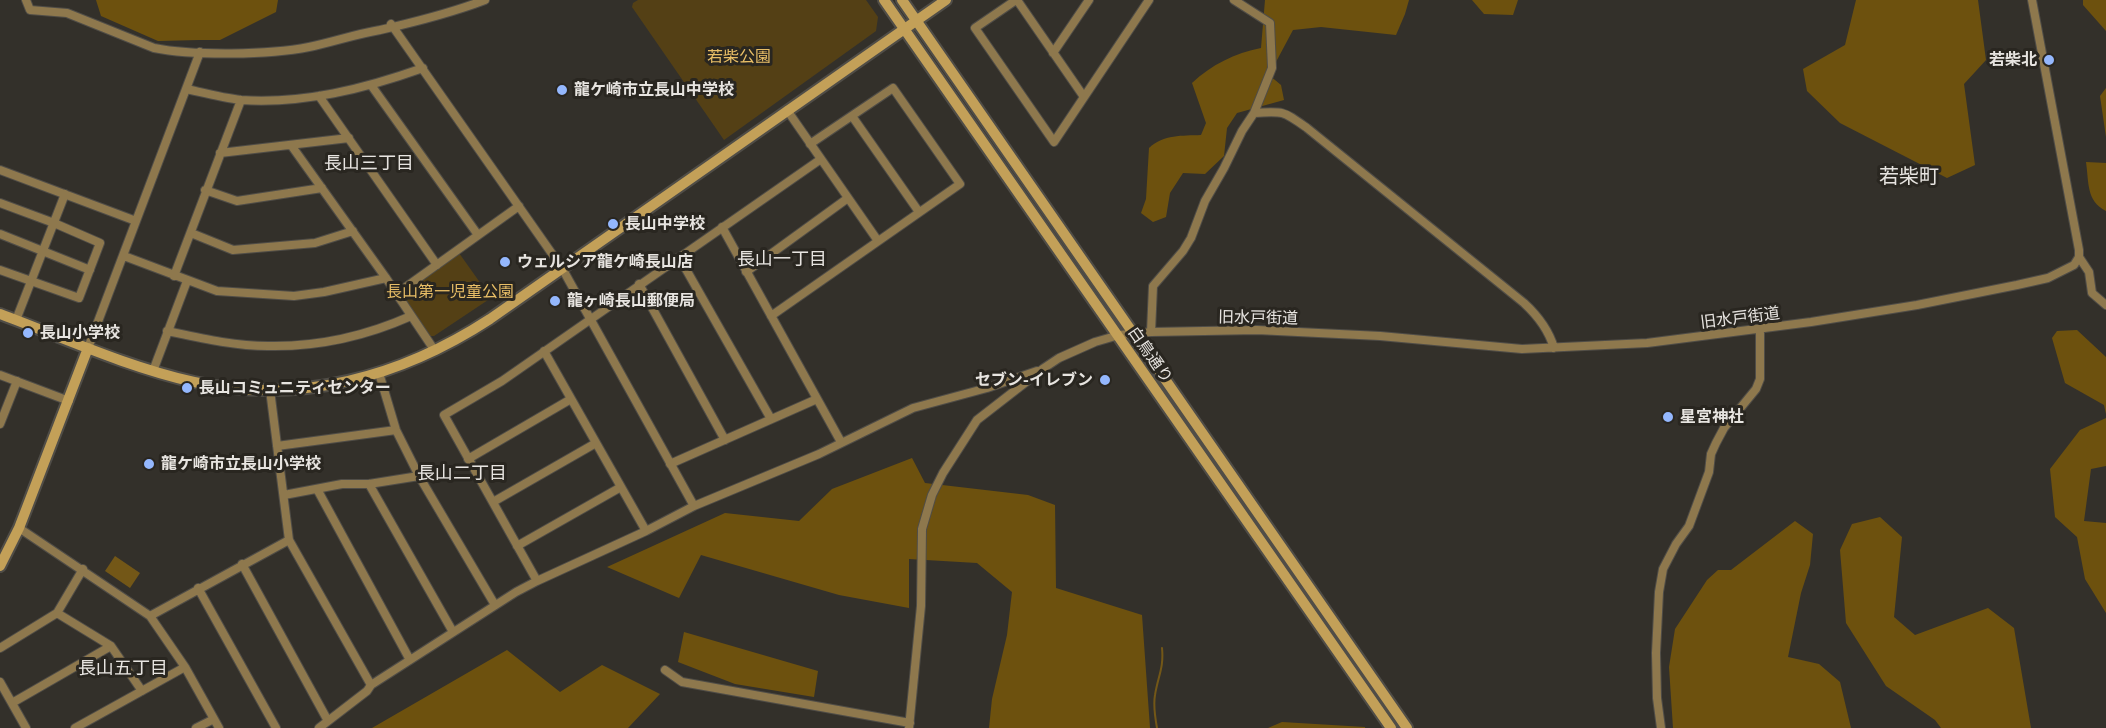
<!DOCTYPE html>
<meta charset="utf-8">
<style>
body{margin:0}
canvas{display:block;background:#33302a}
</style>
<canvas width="2106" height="728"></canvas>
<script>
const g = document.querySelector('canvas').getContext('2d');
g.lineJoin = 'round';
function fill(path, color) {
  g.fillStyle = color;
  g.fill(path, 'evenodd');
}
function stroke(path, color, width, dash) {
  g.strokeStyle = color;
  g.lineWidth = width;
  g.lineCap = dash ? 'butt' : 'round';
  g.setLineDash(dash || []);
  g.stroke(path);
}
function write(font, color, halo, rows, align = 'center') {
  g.font = font + ' "Public Sans","Noto Sans JP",sans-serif';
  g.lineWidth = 6;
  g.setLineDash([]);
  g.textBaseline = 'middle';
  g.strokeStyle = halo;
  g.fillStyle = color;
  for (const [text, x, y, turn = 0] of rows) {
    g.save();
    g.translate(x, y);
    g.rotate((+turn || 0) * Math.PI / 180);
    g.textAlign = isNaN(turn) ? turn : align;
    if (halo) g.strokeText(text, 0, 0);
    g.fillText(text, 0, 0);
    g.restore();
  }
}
fill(new Path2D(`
 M638 0H866L878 17 876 31 724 140 632 7 633 3Z
 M459 253 491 298 434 336H428L399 295Z`), '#544015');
fill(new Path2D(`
 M96 0H278L276 12 220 40H199L158 41 101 16Z
 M1265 0H1409L1405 14 1396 35 1321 27 1293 30 1269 75 1281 85 1284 100 1237 113 1227 128 1224 156 1205 174 1183 173 1170 193 1166 217 1153 222 1141 213 1146 199 1149 148C1164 134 1182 136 1201 135L1206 123 1192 83C1211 65 1235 53 1261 48Z
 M1472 0H1518L1513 15 1484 14Z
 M1856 0H1978L1986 60 1964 84 1975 165 1947 178 1840 123 1807 91 1803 69 1845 45Z
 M2083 0H2106V31L2083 5Z
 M2106 88V137L2100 96Z
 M2086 162 2106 163V211C2086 201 2089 182 2086 162Z
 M2077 330 2106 357V414L2104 405 2065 383 2052 338 2057 331Z
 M2106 418V466L2091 469 2084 521 2106 523V613L2085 579 2077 537 2055 517 2050 469 2080 430Z
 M912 458 925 483 1028 495 1055 505 1056 588 1142 615 1150 728H989L992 699 1007 635 1012 592 977 563 909 559V608L839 595 701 555 679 598 607 567 725 513 799 521 832 489Z
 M1880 517 1902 537 1894 617 1915 635 1988 608 2014 628 2031 728H1941L1935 720 1886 686 1846 623 1840 550 1852 524Z
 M1795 521 1813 534 1810 565 1801 593 1788 657 1819 664 1840 682 1851 728H1673L1669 667 1675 629 1707 580 1718 570H1731Z
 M684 632 818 671 814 697 735 684 678 662Z
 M507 650 560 692 602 665 660 694 628 728H372Z
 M1282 722 1365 727V728H1268Z`), '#6d510e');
fill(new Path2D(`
 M115 556 140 573 130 588 105 571Z`), '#735717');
stroke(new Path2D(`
 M1157 728C1155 717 1153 706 1155 695 1158 676 1164 668 1162 648`), '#735717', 2);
const street = new Path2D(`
 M26 0 30 10 67 13 154 48C194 56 269 55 309 47 333 42 356 34 380 30 415 22 451 13 485 0
 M1016 0 975 28 1054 142 1149 0
 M1017 0 1084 97
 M1234 0 1270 23 1272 68 1254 113
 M391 24 562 268 694 506
 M1053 53 1089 0
 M371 85 478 235
 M186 89C204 93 223 98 241 100 304 104 364 89 423 68
 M319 96 437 265
 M787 110 878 241
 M852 116 919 212
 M291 145 386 278 435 351
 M220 153 349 138
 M0 170 136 221
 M205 190 237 201 322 188
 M0 203 54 223 100 243 79 298 0 270
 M722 227 841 442
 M191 233 233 250 315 243 353 231
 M0 234 90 270
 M124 256 217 291 294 296 324 292 386 278
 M679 257 771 419
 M2079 257 2089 272 2092 293 2106 305
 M746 272 848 198
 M174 276 241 100
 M639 284 725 440
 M396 294 519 206
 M771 316 960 184 893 88 810 144
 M16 320 65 194
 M167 331C200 338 234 346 268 346 317 347 366 336 411 316
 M1151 332 1153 286 1183 251 1191 238 1205 201 1224 168 1242 131 1254 113C1284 111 1283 111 1307 128L1524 303C1537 315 1549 331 1554 348
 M88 348 200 52
 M544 351 646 531
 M153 371 187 281
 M379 373 396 430 419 476 495 605
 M0 375 69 401
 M0 424 17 381
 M277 446 396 430
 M468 459 571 399
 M670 464 817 399
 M369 484 453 632
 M317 489 410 660
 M284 495 342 484H369L419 476
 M493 502 596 443
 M19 528 150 616 185 667 219 728
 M289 540 371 685
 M517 546 621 487
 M242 564 328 721
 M537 581 444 415 502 381 821 159
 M198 588 276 728
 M57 613 111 646 142 691
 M150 616 289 540 270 390
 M0 648 57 613 83 569
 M665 670 682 682 910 723
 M0 682 26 728
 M12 703 111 646
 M75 728 185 667
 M196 728 214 719
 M319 728 367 691 371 685 516 592 537 581 646 531 694 506 819 454 913 408 987 388 1037 371
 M909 728 921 606 922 529 932 495 943 473 977 420 1044 368 1059 358 1095 342 1119 335 1151 332 1257 330 1380 336 1522 349 1647 343 1811 322 1917 305 2017 285 2048 278 2074 265 2079 257V250L2032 0
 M1661 728 1657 698 1656 653 1659 592 1663 569 1676 544 1689 526 1709 472 1711 454 1716 443 1724 428 1756 389 1760 379V330`);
const secondary = new Path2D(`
 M884 0 1391 728
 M902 0 1407 728
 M0 314C64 338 127 367 194 382 300 405 401 377 490 319L946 0
 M0 566 19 528 88 348`);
stroke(street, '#504d47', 10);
stroke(secondary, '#504d47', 14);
stroke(street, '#8e784d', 8);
stroke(secondary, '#c3a058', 10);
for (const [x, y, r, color] of [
 [2049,60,6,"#94b7fd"],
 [562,90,6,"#94b7fd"],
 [613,224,6,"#94b7fd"],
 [505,262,6,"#94b7fd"],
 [555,301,6,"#94b7fd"],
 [28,333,6,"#94b7fd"],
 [1105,380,6,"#94b7fd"],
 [187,388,6,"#94b7fd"],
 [1668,417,6,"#94b7fd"],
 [149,464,6,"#94b7fd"]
]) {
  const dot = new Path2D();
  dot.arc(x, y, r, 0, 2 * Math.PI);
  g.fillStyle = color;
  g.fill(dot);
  stroke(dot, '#292620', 2);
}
write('16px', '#e8be66', '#292620', [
 ["若柴公園",739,57],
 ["長山第一児童公園",450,292]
]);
write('bold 16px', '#e7e4e0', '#292620', [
 ["若柴北",2037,60,"right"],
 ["龍ケ崎市立長山中学校",574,90],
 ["長山中学校",625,224],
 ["ウェルシア龍ケ崎長山店",517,262],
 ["龍ヶ崎長山郵便局",567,301],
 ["長山小学校",40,333],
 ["セブン-イレブン",1093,380,"right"],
 ["長山コミュニティセンター",199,388],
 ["星宮神社",1680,417],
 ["龍ケ崎市立長山小学校",161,464]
], 'left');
write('16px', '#e7e4e0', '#292620', [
 ["旧水戸街道",1258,318,1],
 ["旧水戸街道",1740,318,-7],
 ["白鳥通り",1150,355,55]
]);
write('18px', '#e7e4e0', '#292620', [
 ["長山三丁目",369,163],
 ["長山一丁目",782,259],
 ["長山二丁目",462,473],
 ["長山五丁目",123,668]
]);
write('20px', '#e7e4e0', '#292620', [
 ["若柴町",1909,177]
]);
</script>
